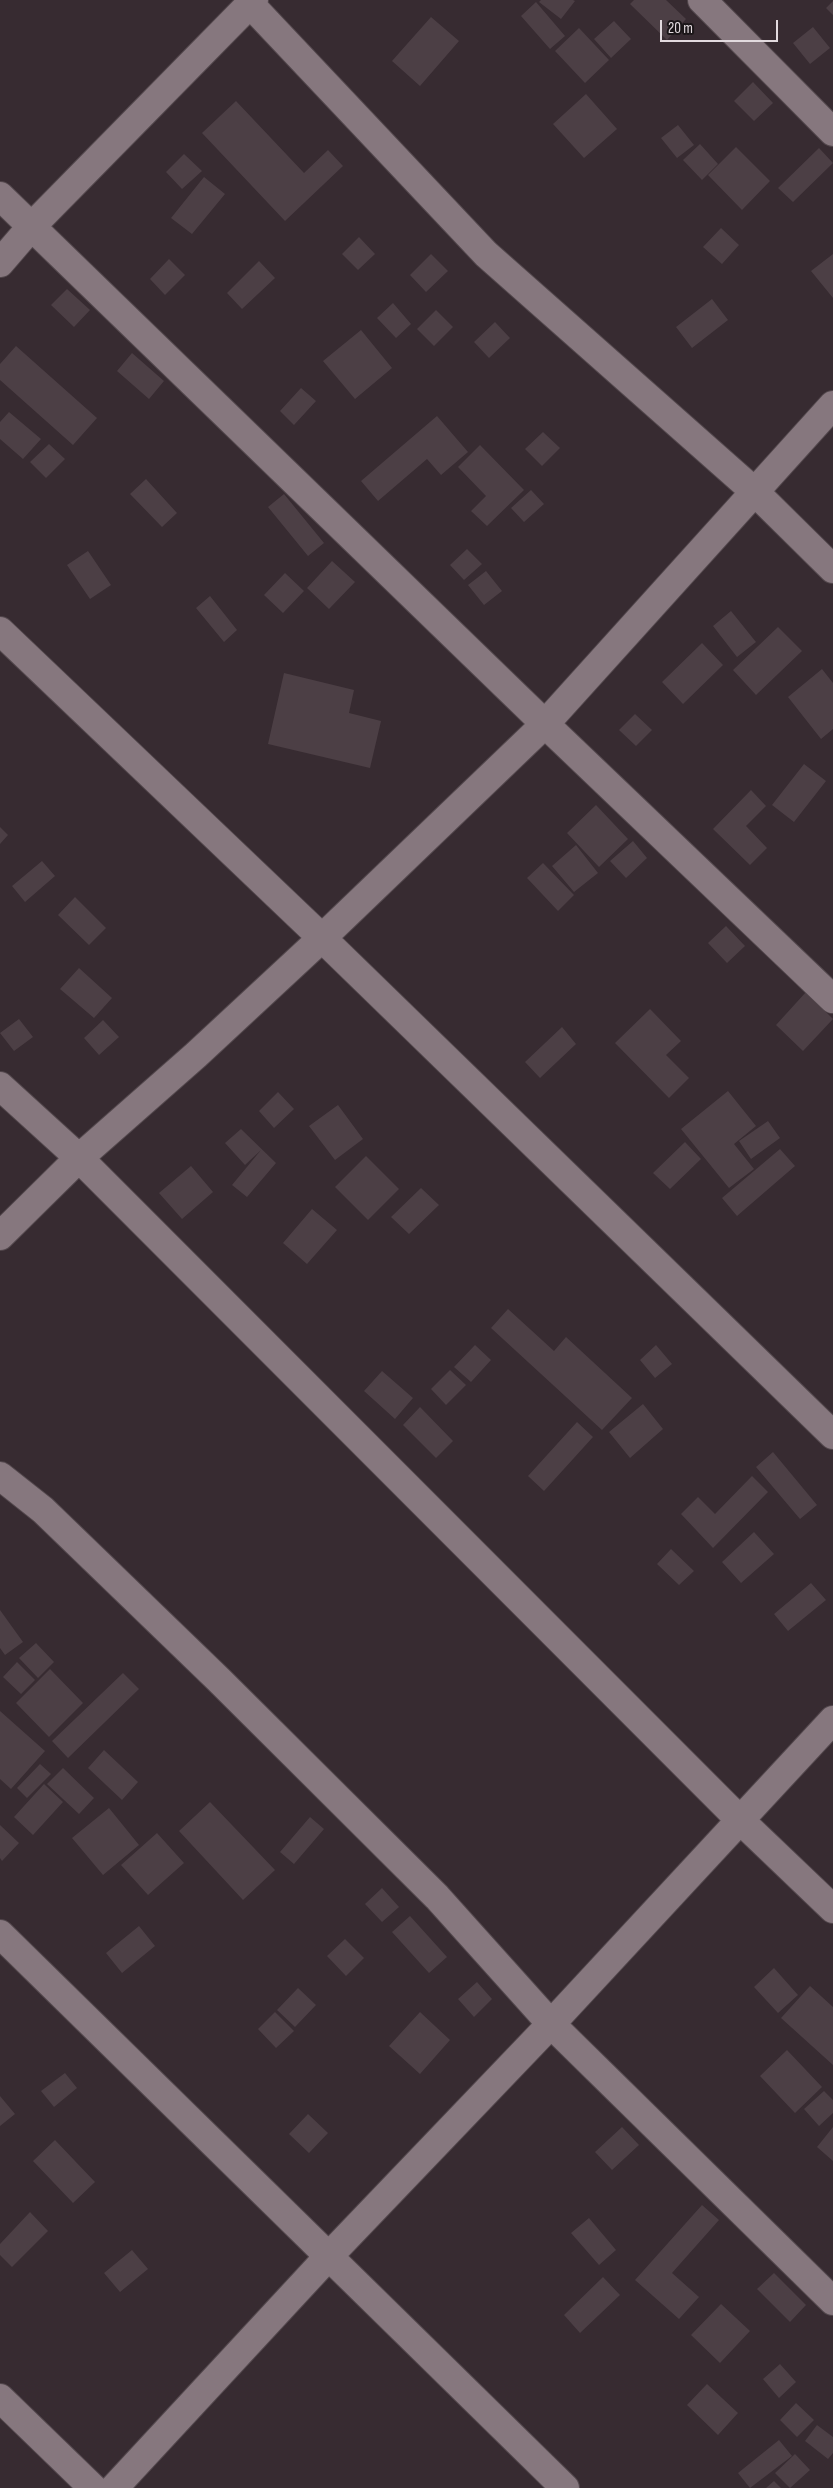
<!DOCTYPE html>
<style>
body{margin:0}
#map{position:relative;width:833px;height:2488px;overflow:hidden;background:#372b31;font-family:"Sofia Sans Condensed",sans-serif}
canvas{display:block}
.scale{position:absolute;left:660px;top:20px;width:118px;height:22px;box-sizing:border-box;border:2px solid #e2dade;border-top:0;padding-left:6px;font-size:15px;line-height:18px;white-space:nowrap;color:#e2dade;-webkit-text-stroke:4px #1b1618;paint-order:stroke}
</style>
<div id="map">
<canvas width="833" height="2488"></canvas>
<div class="scale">20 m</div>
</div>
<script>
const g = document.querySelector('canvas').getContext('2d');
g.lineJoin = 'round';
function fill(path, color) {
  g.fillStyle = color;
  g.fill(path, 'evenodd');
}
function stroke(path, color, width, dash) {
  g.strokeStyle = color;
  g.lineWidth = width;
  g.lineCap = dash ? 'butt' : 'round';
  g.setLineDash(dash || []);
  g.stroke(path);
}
fill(new Path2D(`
 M541 0H573L575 1 561 19 539 2Z
 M634 0H666L686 19 667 40 630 4Z
 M833 1V15L826 8Z
 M536 2 565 36 550 49 521 16Z
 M431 17 459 41 420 86 392 61Z
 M614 21 631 39 611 58 594 39Z
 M813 27 830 48 810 64 793 43Z
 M579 28 609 60 585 83 555 51Z
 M753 82 773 103 754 121 734 101Z
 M586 94 617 129 584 158 553 124Z
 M236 101 304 173 328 150 343 166 285 221 202 133Z
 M678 125 694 145 677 158 661 138Z
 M700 144 718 164 702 180 683 160Z
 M736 147 770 181 742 210 708 175Z
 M819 148 833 163 793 202 778 188Z
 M184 154 202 171 182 189 166 172Z
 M204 177 225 194 192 234 171 218Z
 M721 228 739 245 722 264 703 247Z
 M359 237 375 254 358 270 342 254Z
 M431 254 448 271 426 292 410 275Z
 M833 254V298L811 271Z
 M169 259 185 275 165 295 150 279Z
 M259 261 275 278 242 309 227 293Z
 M67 289 90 310 74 327 51 305Z
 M712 299 728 320 692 348 676 327Z
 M393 303 411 324 396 338 377 318Z
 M436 310 453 327 434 346 417 329Z
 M495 322 510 338 489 358 474 342Z
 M361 330 392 368 355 399 323 361Z
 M16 346 97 418 73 445 0 380V364Z
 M132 353 164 381 149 399 117 371Z
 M301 388 316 401 294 425 280 411Z
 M9 412 41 439 23 459 0 439V422Z
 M437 416 468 452 441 475 427 459 378 501 361 481Z
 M543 432 560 448 542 466 525 449Z
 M49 444 65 459 46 478 30 462Z
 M480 445 524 490 487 526 471 511 486 496 458 467Z
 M146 479 177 513 162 527 130 494Z
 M531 490 544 504 524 522 511 508Z
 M284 494 324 543 308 556 268 507Z
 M467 549 482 564 464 580 450 565Z
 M88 551 111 585 90 599 67 565Z
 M332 561 355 582 329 609 307 588Z
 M486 571 502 591 484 605 468 585Z
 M285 573 304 591 283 613 264 595Z
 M210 596 237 630 224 642 196 608Z
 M731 611 756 642 737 657 713 626Z
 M778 627 802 651 756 695 733 670Z
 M702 643 723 665 683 704 662 682Z
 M822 669 833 683V729L821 739 788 697Z
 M284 673 354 690 349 713 381 721 370 768 268 744Z
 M635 714 652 730 636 746 619 730Z
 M804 764 826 781 794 822 772 805Z
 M751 790 766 806 746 826 767 848 750 865 713 829Z
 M596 805 628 839 599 867 567 833Z
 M0 827 8 835 0 844Z
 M633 841 647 858 626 878 610 861Z
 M576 845 598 873 574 892 552 866Z
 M42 861 55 876 25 902 12 886Z
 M543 863 574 895 558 911 527 878Z
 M75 897 106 928 89 945 58 915Z
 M726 926 745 946 727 963 708 943Z
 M79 968 112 998 94 1018 60 989Z
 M806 992 833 1019 803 1051 776 1025Z
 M650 1009 681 1041 666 1055 689 1078 669 1098 615 1043Z
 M19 1019 33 1037 14 1051 0 1033Z
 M103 1020 119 1037 99 1055 84 1038Z
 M562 1027 576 1044 540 1078 525 1062Z
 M728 1091 756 1126 734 1144 754 1169 729 1188 681 1129Z
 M278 1092 294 1109 274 1128 259 1111Z
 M338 1105 363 1139 335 1160 309 1126Z
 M768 1121 780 1138 751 1159 739 1141Z
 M241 1129 276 1163 247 1197 232 1185 261 1150 245 1165 225 1143Z
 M685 1142 701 1159 670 1189 653 1173Z
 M780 1149 795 1166 737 1216 722 1198Z
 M366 1156 399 1189 368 1220 335 1187Z
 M191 1166 213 1192 182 1219 159 1193Z
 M421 1188 439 1205 409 1234 391 1217Z
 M312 1209 337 1230 307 1264 283 1243Z
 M508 1309 554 1351 566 1337 632 1398 602 1430 491 1328Z
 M475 1345 491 1360 471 1382 454 1367Z
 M656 1345 672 1364 655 1378 640 1360Z
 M450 1370 466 1385 446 1405 431 1389Z
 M382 1371 413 1398 395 1419 364 1391Z
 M643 1404 663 1429 630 1458 609 1432Z
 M420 1407 453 1441 436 1458 403 1425Z
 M577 1422 593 1437 544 1491 528 1476Z
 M773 1452 817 1505 800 1519 756 1467Z
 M752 1476 768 1492 713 1548 681 1514 698 1497 715 1514Z
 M754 1532 774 1554 741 1583 722 1562Z
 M671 1549 694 1571 679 1585 657 1564Z
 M811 1583 826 1600 788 1631 774 1614Z
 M0 1610 23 1642 5 1655 0 1648Z
 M36 1643 54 1662 38 1678 19 1658Z
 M17 1662 35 1680 21 1694 3 1677Z
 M50 1669 83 1703 49 1737 16 1703Z
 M123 1673 139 1689 68 1758 52 1741Z
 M0 1711 45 1751 11 1789 0 1779Z
 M104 1750 138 1782 122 1800 88 1768Z
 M40 1764 51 1774 27 1798 17 1788Z
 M63 1768 94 1798 79 1814 47 1784Z
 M44 1784 63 1802 33 1835 14 1817Z
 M210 1802 275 1870 243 1900 179 1831Z
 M109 1808 139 1845 103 1875 72 1838Z
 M310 1817 324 1829 294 1864 280 1852Z
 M0 1825 19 1843 2 1861 0 1858Z
 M157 1833 184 1863 148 1895 121 1865Z
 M382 1888 399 1907 382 1922 365 1904Z
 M410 1916 447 1957 429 1973 392 1932Z
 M139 1926 155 1946 122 1973 106 1953Z
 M345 1939 364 1958 346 1976 327 1956Z
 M774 1968 798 1995 778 2013 754 1987Z
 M477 1982 492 1999 474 2017 458 1999Z
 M810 1986 833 2007V2065L781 2018Z
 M298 1988 316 2005 295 2027 277 2010Z
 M275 2012 294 2031 276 2048 258 2029Z
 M420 2012 450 2040 420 2074 389 2046Z
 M787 2050 822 2087 795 2113 760 2076Z
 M65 2073 77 2088 54 2107 41 2091Z
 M824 2091 833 2100V2113L819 2126 804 2109Z
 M0 2096 15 2114 0 2126Z
 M308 2114 328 2133 309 2153 289 2134Z
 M622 2127 639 2145 612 2170 595 2152Z
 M833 2127V2161L817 2147Z
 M55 2140 95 2182 73 2203 33 2161Z
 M702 2205 719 2220 672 2273 699 2297 679 2319 635 2280Z
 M30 2212 48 2231 12 2267 0 2255V2244Z
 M589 2218 616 2250 599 2265 571 2233Z
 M132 2250 148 2269 120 2292 104 2273Z
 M774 2273 806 2305 790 2322 757 2289Z
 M603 2277 620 2295 580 2333 564 2315Z
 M721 2304 750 2331 720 2363 691 2335Z
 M780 2364 796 2382 779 2398 763 2379Z
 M707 2384 738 2413 718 2435 687 2405Z
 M796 2403 814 2420 797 2437 780 2420Z
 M817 2425 833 2437V2453L828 2459 805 2441Z
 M779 2440 792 2456 750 2488 738 2473Z
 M795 2454 810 2470 790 2488 775 2473Z
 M774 2481 781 2488H766Z`), '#4c3f45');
const street = new Path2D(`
 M702 0 833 132
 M250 4 486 254 755 492 833 569
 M0 196 545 724 833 999
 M0 263 31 227 254 0
 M0 631 322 938 833 1435
 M0 1086 79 1158 740 1820 833 1909
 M0 1236 79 1158 196 1055 322 938 545 724 833 405
 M0 1476 43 1510 219 1680 437 1897 551 2024 833 2301
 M0 1934 565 2488
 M0 2398 93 2488
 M114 2488 328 2257 551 2024 833 1720`);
stroke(street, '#52474c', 30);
stroke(street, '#86777e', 28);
</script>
